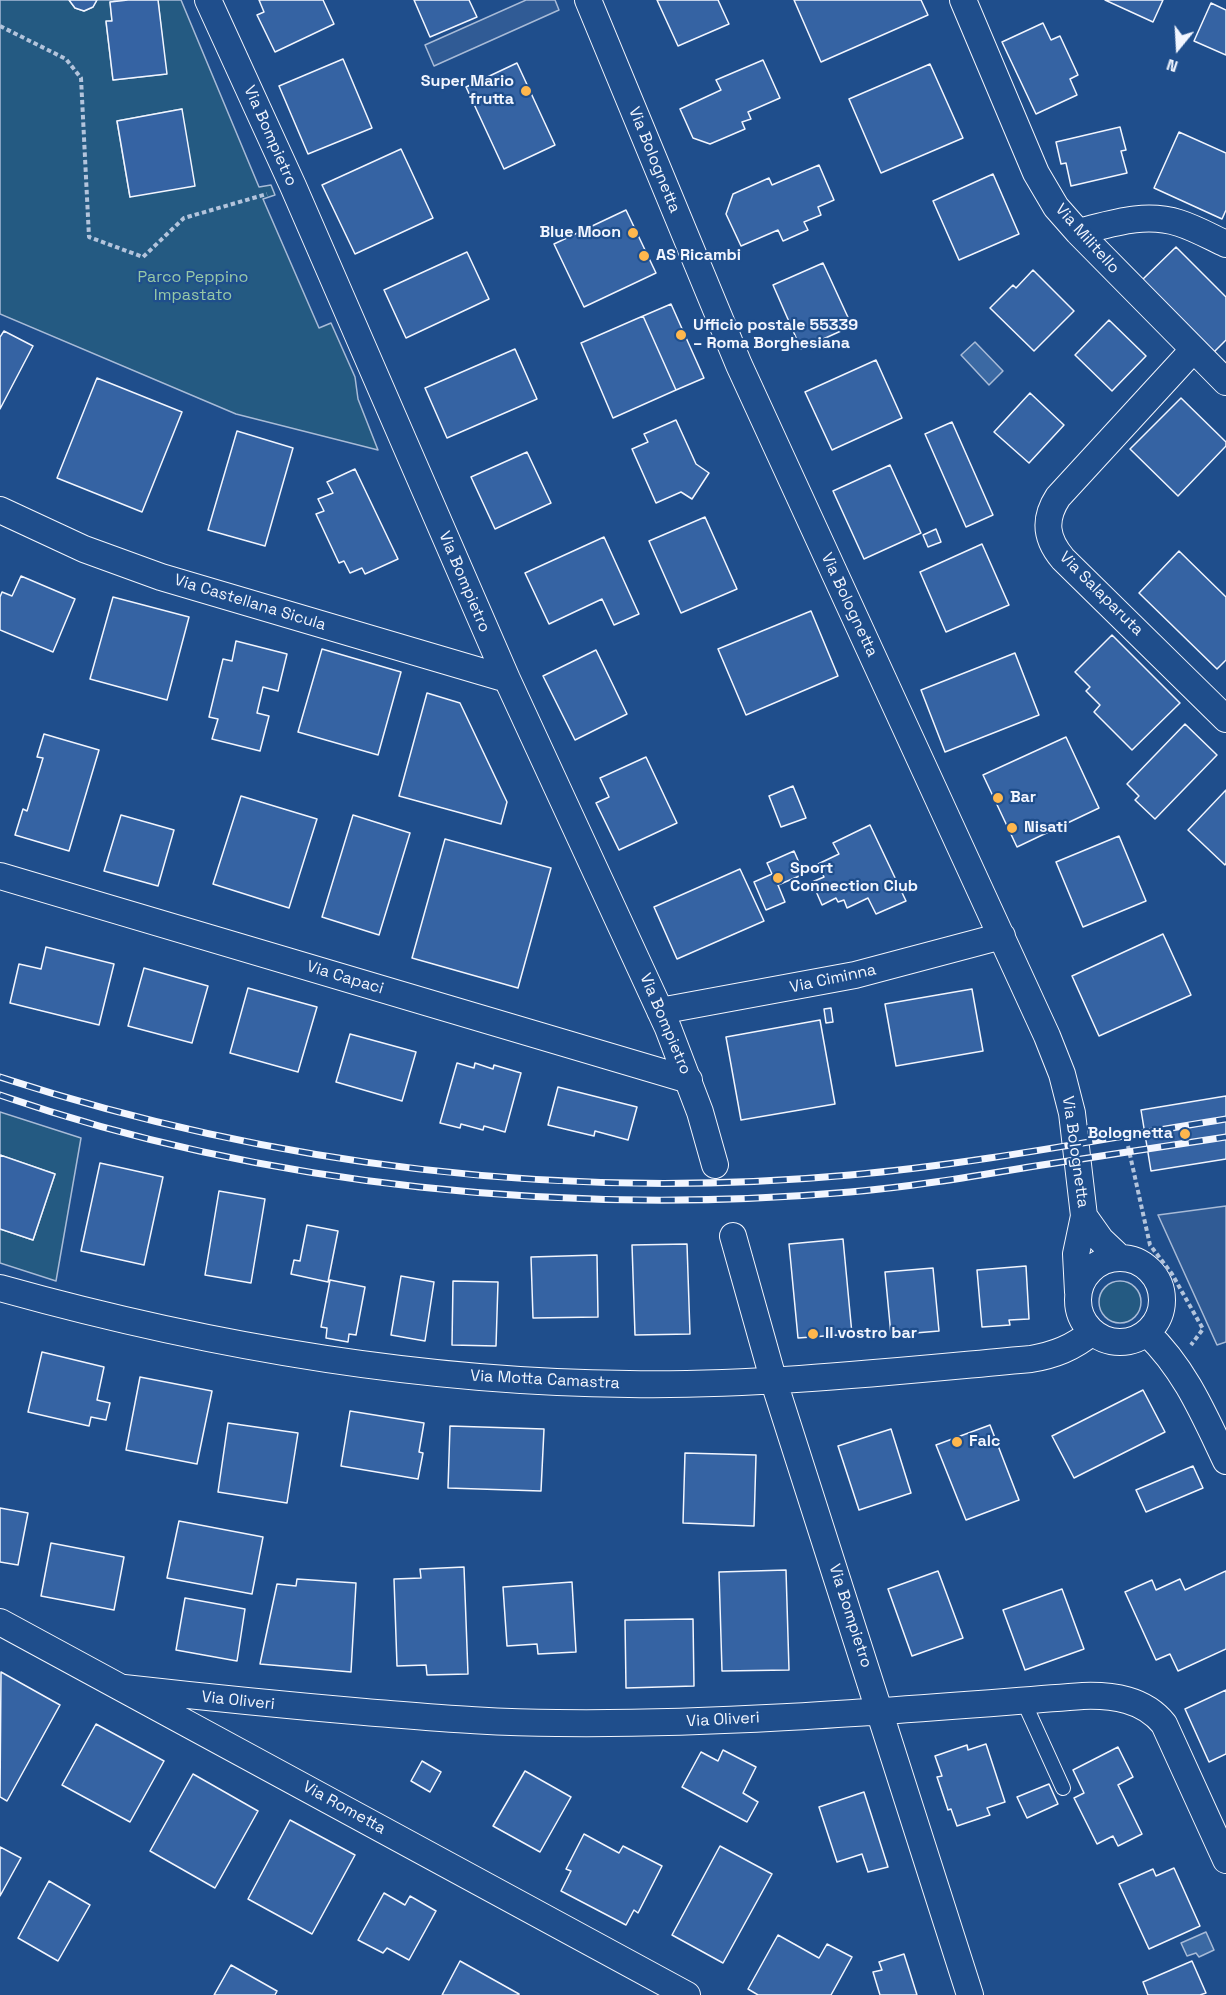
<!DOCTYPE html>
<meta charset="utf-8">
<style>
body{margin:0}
#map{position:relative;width:1226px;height:1995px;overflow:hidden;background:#1f4e8c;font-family:"Space Grotesk",sans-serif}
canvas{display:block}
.north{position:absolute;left:1148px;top:18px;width:60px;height:60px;-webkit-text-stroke:4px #1f4e8c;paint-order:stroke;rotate:198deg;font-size:16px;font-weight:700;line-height:24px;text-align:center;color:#f2f6ff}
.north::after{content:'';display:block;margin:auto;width:21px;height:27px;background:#f2f6ff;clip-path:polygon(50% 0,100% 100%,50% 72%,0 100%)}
</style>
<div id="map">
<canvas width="1226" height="1995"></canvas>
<div class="north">N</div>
</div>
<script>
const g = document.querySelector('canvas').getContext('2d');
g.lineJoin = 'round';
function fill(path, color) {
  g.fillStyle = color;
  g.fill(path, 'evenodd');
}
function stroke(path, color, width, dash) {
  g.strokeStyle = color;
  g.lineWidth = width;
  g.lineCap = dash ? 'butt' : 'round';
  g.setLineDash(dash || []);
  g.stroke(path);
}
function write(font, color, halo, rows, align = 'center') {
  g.font = font + ' "Space Grotesk",sans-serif';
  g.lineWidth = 4.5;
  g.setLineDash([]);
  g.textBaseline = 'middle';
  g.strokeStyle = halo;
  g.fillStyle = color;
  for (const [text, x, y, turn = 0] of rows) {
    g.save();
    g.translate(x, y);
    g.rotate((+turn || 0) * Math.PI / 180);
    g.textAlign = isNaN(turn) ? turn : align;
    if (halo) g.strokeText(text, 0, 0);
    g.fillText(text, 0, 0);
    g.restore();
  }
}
const green = new Path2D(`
 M0 0H69L75 8 84 11 93 7 97 0H128L110 2 112 21 106 22 113 80 166 74 158 0H181L259 187 271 185 275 195 263 199 319 328 331 323 355 377 358 399 378 450 236 414 0 314ZM182 109 130 197 117 121Z
 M0 1112 81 1138 56 1281 0 1263V1229L33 1240 55 1174 0 1155Z
 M1099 1302a21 21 0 1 1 42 0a21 21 0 1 1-42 0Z`);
fill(green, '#245a82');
stroke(green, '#a8bbd7', 1.5);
const parking = new Path2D(`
 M526 0H555L559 10 434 66 425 45Z
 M1226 1206V1342L1217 1345 1158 1215Z`);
fill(parking, '#305b95');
stroke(parking, '#a8bbd7', 1.5);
const water = new Path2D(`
 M975 342 1003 371 989 385 961 355Z
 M1206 1932 1214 1950 1199 1957 1196 1953 1187 1956 1181 1943Z`);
fill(water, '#3b69a3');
stroke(water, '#a8bbd7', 1.5);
const building = new Path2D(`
 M69 0H97L93 7 84 11 75 8Z
 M128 0H158L167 74 113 80 106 21H112L110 2Z
 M259 0H323L334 24 275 52 257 15 264 12Z
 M414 0H469L477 17 430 37Z
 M657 0H718L729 24 678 46Z
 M794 0H921L928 15 821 62Z
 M1105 0H1163L1153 22Z
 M1211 3 1226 10V55L1194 41Z
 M1043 23 1051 40 1060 36 1078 75 1070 79 1077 95 1036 114 1002 42Z
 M343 59 372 128 308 154 279 86Z
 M763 60 780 98 748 112 751 119 742 122 745 129 710 144 693 138 680 109 721 90 716 80Z
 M517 63 555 145 504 169 466 87Z
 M930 64 963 138 881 173 849 99Z
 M182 109 195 186 130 197 117 121Z
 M1120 127 1126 150 1121 151 1127 173 1071 186 1066 163 1061 164 1056 142Z
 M1179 132 1226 153V210L1222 219 1154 188Z
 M401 149 433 218 355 254 322 185Z
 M819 165 834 200 818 207 821 215 804 222 808 230 783 241 778 230 741 246 726 214 733 194 769 178 772 185Z
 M993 174 1019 234 959 260 933 201Z
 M626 210 656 273 584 307 554 244Z
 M1176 247 1226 297V340L1213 353 1141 281Z
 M467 252 489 299 406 338 384 290Z
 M823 263 852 326 801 349 773 285Z
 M1033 270 1074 311 1034 351 990 308 1013 285 1016 288Z
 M671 304 704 378 676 390 643 316Z
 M643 316 676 390 613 418 581 343Z
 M1109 320 1146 356 1112 391 1075 355Z
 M4 331 33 346 0 409V337Z
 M515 349 537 399 447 438 425 388Z
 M876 360 902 418 832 450 805 392Z
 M97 378 182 412 142 512 57 478Z
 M1030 393 1064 425 1029 463 994 432Z
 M1181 398 1226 442V446L1178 496 1130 449Z
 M676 420 696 464 709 473 692 499 681 492 656 503 632 449 648 442 644 434Z
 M952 422 993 515 966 527 925 434Z
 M237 431 293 448 265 546 208 530Z
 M527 452 551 503 495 529 471 477Z
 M890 465 921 533 864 559 833 491Z
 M355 469 398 559 365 574 362 568 350 573 344 561 339 563 316 514 324 511 318 499 333 493 327 482Z
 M705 517 737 589 681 613 649 541Z
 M936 529 941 542 928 547 923 535Z
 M604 537 639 614 614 625 602 599 549 624 525 573Z
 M982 544 1009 605 946 632 920 572Z
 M1179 551 1226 597V660L1217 669 1139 593Z
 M21 576 75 599 53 652 0 630V597L2 592 12 596Z
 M113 597 189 617 167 700 90 679Z
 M811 611 838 676 746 715 718 649Z
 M1112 635 1180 703 1132 750 1094 712 1100 705 1086 691 1090 687 1075 672Z
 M236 641 287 654 278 691 263 687 257 713 269 716 260 751 212 739 218 719 209 717 223 659 232 661Z
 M322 649 401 672 378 755 298 732Z
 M596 650 627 714 575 740 543 676Z
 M1015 653 1039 715 945 752 921 690Z
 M427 693 460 703 507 802 501 824 399 796Z
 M1185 724 1217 755 1155 819 1135 800 1139 796 1127 784Z
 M44 734 99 750 69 851 15 835 23 809 27 811 43 758 37 757Z
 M1066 737 1099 808 1017 847 983 775Z
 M646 757 677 823 619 850 596 803 609 797 600 778Z
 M793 786 806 818 781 827 769 796Z
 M1226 790V863L1225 865 1188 830Z
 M241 796 317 819 289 908 213 884Z
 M121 815 174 830 158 886 104 871Z
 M353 815 410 833 379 935 322 917Z
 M870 825 906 901 876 914 868 898 847 908 844 900 838 902 836 898 822 905 812 882 824 877 818 864 839 854 833 843Z
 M1119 836 1146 901 1083 927 1056 862Z
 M445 839 551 868 518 988 412 958Z
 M794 851 804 874 778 885 785 902 766 910 754 882 772 874 767 863Z
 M740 869 764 921 677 959 654 907Z
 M1163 934 1191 995 1099 1036 1072 976Z
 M46 947 114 964 99 1025 10 1003 19 964 41 969Z
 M144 968 208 986 192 1043 128 1026Z
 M248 988 317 1007 298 1072 230 1053Z
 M972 989 983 1051 896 1066 885 1004Z
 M831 1008 833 1022 826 1023 824 1009Z
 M820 1020 835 1104 741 1120 726 1037Z
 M350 1034 416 1052 402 1101 336 1082Z
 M457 1063 474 1068 475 1063 493 1069 494 1065 521 1073 505 1132 484 1126 483 1130 461 1124 460 1128 440 1123Z
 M558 1087 637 1107 628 1140 595 1131 594 1136 548 1125Z
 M1226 1096V1159L1151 1171 1141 1110Z
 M0 1155 55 1174 33 1240 0 1229Z
 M100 1163 163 1177 144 1265 81 1251Z
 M219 1191 265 1199 251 1283 205 1275Z
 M307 1225 338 1231 328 1282 291 1274 294 1260 300 1261Z
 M843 1239 852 1334 798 1338 789 1244Z
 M687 1244 690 1334 635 1335 632 1245Z
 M597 1255 598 1317 533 1318 531 1257Z
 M1026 1266 1029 1319 1009 1320 1010 1325 982 1327 977 1270Z
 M933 1268 939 1331 891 1335 885 1272Z
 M401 1276 434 1282 425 1341 391 1335Z
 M330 1280 365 1287 356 1335 349 1334 348 1342 326 1338 327 1328 321 1327Z
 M453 1281 498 1282 496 1346 452 1345Z
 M42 1352 104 1367 97 1400 110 1403 106 1420 91 1417 89 1426 28 1412Z
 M140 1377 212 1391 197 1464 126 1450Z
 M1143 1390 1165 1432 1074 1478 1052 1436Z
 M350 1411 424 1423 419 1452 423 1453 418 1479 341 1466Z
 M228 1423 298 1433 287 1503 218 1492Z
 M990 1425 1019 1500 966 1520 936 1445Z
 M450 1426 544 1429 541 1491 448 1488Z
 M891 1429 911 1493 859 1510 838 1446Z
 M685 1453 756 1455 754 1526 683 1523Z
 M1193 1466 1203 1488 1146 1512 1136 1490Z
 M0 1508 28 1513 18 1565 0 1562Z
 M179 1521 263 1537 252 1594 167 1578Z
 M51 1543 124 1557 114 1610 41 1596Z
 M464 1567 468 1674 427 1675 426 1665 397 1666 394 1579 421 1578 420 1569Z
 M786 1570 789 1670 722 1671 719 1572Z
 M938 1571 963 1638 912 1656 888 1589Z
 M1226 1571V1649L1178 1671 1170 1654 1156 1660 1125 1592 1152 1580 1156 1590 1180 1579 1185 1590Z
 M297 1579 356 1583 351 1672 260 1664 277 1584 296 1586Z
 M572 1582 576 1652 538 1654 537 1644 507 1646 503 1587Z
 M1062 1589 1084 1649 1025 1670 1003 1610Z
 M185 1598 245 1609 237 1661 176 1650Z
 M693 1619 694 1686 626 1688 625 1620Z
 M1 1672 60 1705 7 1801 0 1797Z
 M1226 1690V1754L1209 1762 1185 1709Z
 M96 1724 164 1761 130 1822 62 1785Z
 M986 1744 1005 1802 987 1808 990 1815 957 1826 951 1809 948 1810 937 1777 942 1776 935 1756 967 1745 968 1750Z
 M1118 1747 1133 1777 1118 1785 1142 1834 1118 1846 1113 1836 1097 1844 1074 1798 1084 1793 1073 1770Z
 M723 1750 756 1767 743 1793 758 1802 747 1822 682 1787 701 1752 718 1761Z
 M422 1761 441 1772 430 1792 411 1781Z
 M525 1771 571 1797 540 1852 493 1826Z
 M193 1774 258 1811 215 1888 150 1851Z
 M1049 1784 1058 1804 1027 1818 1017 1797Z
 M864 1792 888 1867 868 1872 862 1854 837 1862 819 1807Z
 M290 1820 355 1855 312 1934 248 1899Z
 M584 1834 619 1853 623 1846 662 1866 638 1913 634 1910 626 1925 561 1891 571 1871 566 1869Z
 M720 1846 772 1874 723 1963 672 1935Z
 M0 1847 21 1858 0 1896Z
 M1174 1868 1200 1926 1149 1949 1119 1884 1153 1869 1156 1876Z
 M49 1881 90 1905 58 1961 18 1938Z
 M384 1893 405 1905 410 1896 436 1911 409 1960 387 1948 383 1953 358 1940Z
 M778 1935 819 1958 827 1944 852 1957 831 1995H758L748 1989Z
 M904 1954 917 1995H880L873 1972 882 1970 879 1962Z
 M460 1961 519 1994V1995H442Z
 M1192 1961 1206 1993 1200 1995H1148L1143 1982Z
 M231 1965 277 1991 275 1995H214Z`);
fill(building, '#3563a3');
stroke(building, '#f2f6ff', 1.5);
const lane = new Path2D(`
 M1023 1700 1063 1788`);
const street = new Path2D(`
 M208 0 293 186 507 679 668 1028 700 1112 715 1165
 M588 0 739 365 1047 1036 1062 1074 1072 1113 1084 1216
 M963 0 1036 173 1056 207 1078 232 1226 382
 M1078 232C1111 224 1144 212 1179 223 1195 228 1211 237 1226 244
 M1193 350 1058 497C1043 520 1046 539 1063 559L1226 719
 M0 510 84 549 161 577 507 679
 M0 876 689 1080
 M660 1011 855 975 1002 936
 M733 1236 774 1382 970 1995
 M1078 1300a42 42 0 1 1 84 0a42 42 0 1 1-84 0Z
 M0 1288C204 1345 416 1382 629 1384 763 1386 897 1371 1031 1359 1054 1355 1073 1348 1092 1332
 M1078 1292 1076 1254 1084 1216 1101 1240 1120 1258
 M1147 1333C1185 1369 1204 1415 1226 1461
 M0 1622 687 1995
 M124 1688C204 1697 284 1705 365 1712 429 1717 493 1723 557 1723 733 1725 908 1709 1083 1696 1113 1695 1144 1699 1164 1724L1226 1860`);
stroke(lane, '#f2f6ff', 16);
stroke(street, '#f2f6ff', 28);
stroke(new Path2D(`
 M0 26 66 59 81 78 89 237 143 257 184 218 267 194
 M1128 1146 1150 1245 1172 1274 1203 1329 1191 1345`), '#b3c4dc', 4, [4.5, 3]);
stroke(lane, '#1f4e8c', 14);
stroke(street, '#1f4e8c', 26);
const rail = new Path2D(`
 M0 1077C274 1166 563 1201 850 1175 976 1164 1101 1139 1226 1119
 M0 1095C266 1187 570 1216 850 1192 910 1187 969 1177 1029 1167 1094 1157 1160 1147 1226 1137`);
stroke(rail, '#f2f6ff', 7);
stroke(rail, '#1f4e8c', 4.5, [14]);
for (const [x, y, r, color] of [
 [526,91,6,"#ffb74d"],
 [633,233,6,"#ffb74d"],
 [644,256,6,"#ffb74d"],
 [681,335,6,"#ffb74d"],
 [998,798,6,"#ffb74d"],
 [1012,828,6,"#ffb74d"],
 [778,878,6,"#ffb74d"],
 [1185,1134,6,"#ffb74d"],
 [813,1334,6,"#ffb74d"],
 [957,1442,6,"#ffb74d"]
]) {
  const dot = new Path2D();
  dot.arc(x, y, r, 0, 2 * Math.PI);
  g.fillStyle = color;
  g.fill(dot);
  stroke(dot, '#1f4e8c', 2);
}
write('bold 16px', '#f2f6ff', '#1f4e8c', [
 ["Super Mario",514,82,"right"],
 ["frutta",514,100,"right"],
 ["Blue Moon",621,233,"right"],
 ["AS Ricambi",656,256],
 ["Ufficio postale 55339",693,326],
 ["– Roma Borghesiana",693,344],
 ["Bar",1010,798],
 ["Nisati",1024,828],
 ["Sport",790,869],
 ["Connection Club",790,887],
 ["Bolognetta",1173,1134,"right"],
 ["Il vostro bar",825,1334],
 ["Falc",969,1442]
], 'left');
write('16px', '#f2f6ff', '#1f4e8c', [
 ["Via Bompietro",270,136,66],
 ["Via Bolognetta",654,160,68],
 ["Via Militello",1087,239,48],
 ["Via Bompietro",464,582,67],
 ["Via Salaparuta",1101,594,45],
 ["Via Castellana Sicula",250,603,17],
 ["Via Bolognetta",849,605,65],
 ["Via Capaci",345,978,17],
 ["Via Ciminna",833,979,-12],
 ["Via Bompietro",665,1024,67],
 ["Via Bolognetta",1075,1152,82],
 ["Via Motta Camastra",545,1380,3],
 ["Via Bompietro",850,1616,72],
 ["Via Oliveri",238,1701,6],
 ["Via Oliveri",723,1720,-3],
 ["Via Rometta",344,1808,29]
]);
write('16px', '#97c8a6', '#1f4e8c', [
 ["Parco Peppino",193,278],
 ["Impastato",193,296]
]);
</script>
